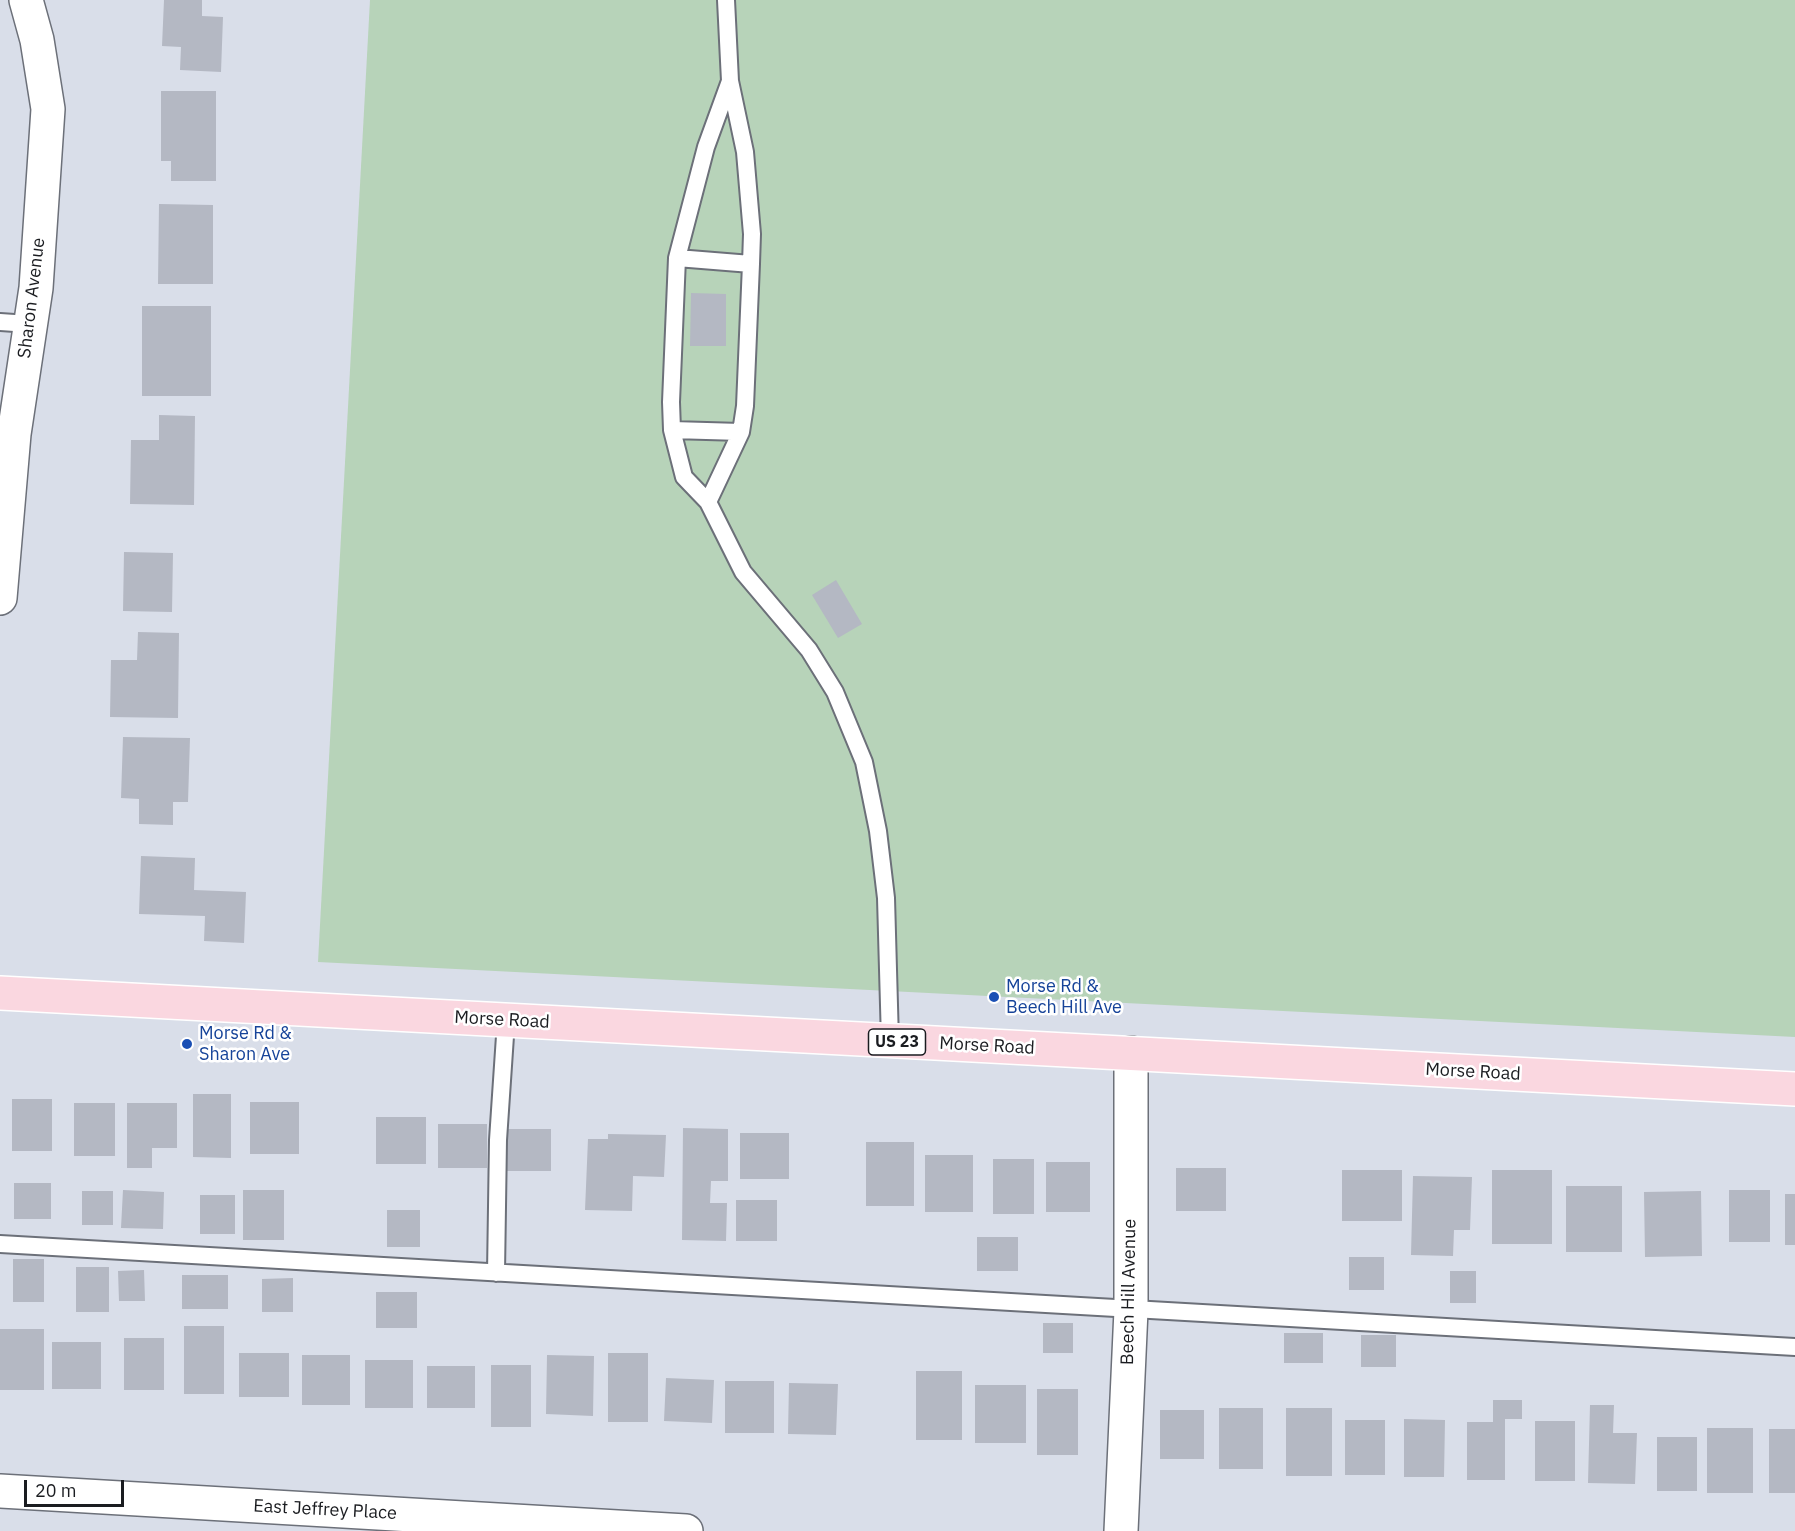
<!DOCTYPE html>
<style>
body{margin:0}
#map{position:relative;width:1795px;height:1531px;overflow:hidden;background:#d9dee9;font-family:"IBM Plex Sans",sans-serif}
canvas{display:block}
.scale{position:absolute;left:24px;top:1480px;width:100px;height:27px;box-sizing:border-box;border:3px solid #1a1c20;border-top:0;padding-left:8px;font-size:18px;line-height:21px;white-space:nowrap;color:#1a1c20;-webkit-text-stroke:4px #fff;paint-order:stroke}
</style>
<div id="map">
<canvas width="1795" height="1531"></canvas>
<div class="scale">20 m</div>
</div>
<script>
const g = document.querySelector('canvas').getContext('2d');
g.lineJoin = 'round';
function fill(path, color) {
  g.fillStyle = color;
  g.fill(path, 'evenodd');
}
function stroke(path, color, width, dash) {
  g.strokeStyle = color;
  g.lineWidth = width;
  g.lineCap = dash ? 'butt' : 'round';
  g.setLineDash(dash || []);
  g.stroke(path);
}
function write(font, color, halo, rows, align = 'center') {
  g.font = font + ' "IBM Plex Sans",sans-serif';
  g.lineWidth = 5;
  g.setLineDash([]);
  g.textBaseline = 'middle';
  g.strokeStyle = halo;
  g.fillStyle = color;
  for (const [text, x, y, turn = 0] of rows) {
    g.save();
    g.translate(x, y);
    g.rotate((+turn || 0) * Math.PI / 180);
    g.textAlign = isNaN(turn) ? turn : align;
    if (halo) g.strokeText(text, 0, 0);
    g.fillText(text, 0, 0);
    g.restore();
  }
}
fill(new Path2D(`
 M370 0H1795V1037L318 962Z`), '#b7d3b9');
fill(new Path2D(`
 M164 0H202V16L223 17 221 72 180 70 181 47 162 46Z
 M161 91H216V181H171V161H161Z
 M159 204 213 205V284H158Z
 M691 293 726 294V346H690Z
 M142 306H211V396H142Z
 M159 415 195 416 194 505 130 504 131 440H159Z
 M124 552 173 553 172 612 123 611Z
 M836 580 862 624 838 638 812 595Z
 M138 632 179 633 178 718 110 717 111 660H137Z
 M123 737 190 738 188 802H173V825L139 824V799L121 798Z
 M141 856 195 858 194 890 246 892 244 943 204 941 205 916 139 914Z
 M193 1094H231V1158L193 1157Z
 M12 1099H52V1151H12Z
 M250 1102H299V1154H250Z
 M74 1103H115V1156H74Z
 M127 1103H177V1148H152V1168H127Z
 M376 1117H426V1164H376Z
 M438 1124H487V1168H438Z
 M683 1128 728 1129V1181H711L710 1203H727L726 1241 682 1240Z
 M502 1129H551V1171H502Z
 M740 1133H789V1179H740Z
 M608 1134 666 1135 664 1177 633 1176 632 1211 585 1210 588 1139H608Z
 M866 1142H914V1206H866Z
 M925 1155H973V1212H925Z
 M993 1159H1034V1214H993Z
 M1046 1162H1090V1212H1046Z
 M1176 1168H1226V1211H1176Z
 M1342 1170H1402V1221H1342Z
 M1492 1170H1552V1244H1492Z
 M1413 1176 1472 1177 1470 1230H1454L1453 1256 1411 1255Z
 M14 1183H51V1219H14Z
 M1566 1186H1622V1252H1566Z
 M123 1190 164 1192 163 1229 121 1228Z
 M243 1190H284V1240H243Z
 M1729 1190H1770V1242H1729Z
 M82 1191H113V1225H82Z
 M1701 1191 1702 1256 1645 1257 1644 1192Z
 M1785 1194H1795V1245H1785Z
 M200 1195H235V1234H200Z
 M736 1200H777V1241H736Z
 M387 1210H420V1247H387Z
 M977 1237H1018V1271H977Z
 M1349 1257H1384V1290H1349Z
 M13 1259H44V1302H13Z
 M76 1267H109V1312H76Z
 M144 1270 145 1301H119L118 1271Z
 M1450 1271H1476V1303H1450Z
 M182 1275H228V1309H182Z
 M293 1278V1312H262V1279Z
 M376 1292H417V1328H376Z
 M1043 1323H1073V1353H1043Z
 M184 1326H224V1394H184Z
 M0 1329H44V1390H0Z
 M1284 1333H1323V1363H1284Z
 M1361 1335H1396V1367H1361Z
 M124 1338H164V1390H124Z
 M52 1342H101V1389H52Z
 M239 1353H289V1397H239Z
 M608 1353H648V1422H608Z
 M302 1355H350V1405H302Z
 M547 1355 594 1356 593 1416 546 1414Z
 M365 1360H413V1408H365Z
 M491 1365H531V1427H491Z
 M427 1366H475V1408H427Z
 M916 1371H962V1440H916Z
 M666 1378 714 1380 712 1423 664 1421Z
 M725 1381H774V1433H725Z
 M789 1383 838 1384 836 1435 788 1434Z
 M975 1385H1026V1443H975Z
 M1037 1389H1078V1455H1037Z
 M1493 1400H1522V1419H1505V1480H1467V1422H1493Z
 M1590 1405H1614L1613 1433H1637L1635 1484 1588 1483Z
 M1219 1408H1263V1469H1219Z
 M1286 1408H1332V1476H1286Z
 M1160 1410H1204V1459H1160Z
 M1404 1419 1445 1420 1444 1477H1404Z
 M1345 1420H1385V1475H1345Z
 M1535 1421H1575V1481H1535Z
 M1707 1428H1753V1493H1707Z
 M1769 1429H1795V1493H1769Z
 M1657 1437H1697V1491H1657Z`), '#b4b8c3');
const service = new Path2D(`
 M730 81 706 147 677 258 671 402 672 430 684 477 708 502 743 572 809 650 835 692 864 762 878 831 886 898 890 1041
 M677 258 751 264
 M0 322 29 324
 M672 430 741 432
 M708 502 741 432 745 406 751 264 752 234 745 152 730 81 726 0
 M0 1244 1795 1347
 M496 1273 498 1140 506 1021`);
const minor = new Path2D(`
 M0 598 14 434 36 288 48 109 37 40 26 0
 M0 1491 686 1531
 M1121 1531 1131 1310V1053`);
const primary = new Path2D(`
 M0 993 1795 1089`);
stroke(service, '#6c7079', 20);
stroke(minor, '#6c7079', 36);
stroke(primary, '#fff', 36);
stroke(service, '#fff', 16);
stroke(minor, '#fff', 33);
stroke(primary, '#fad7e0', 33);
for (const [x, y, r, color] of [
 [994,997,6,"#1a4fb4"],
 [187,1044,6,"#1a4fb4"]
]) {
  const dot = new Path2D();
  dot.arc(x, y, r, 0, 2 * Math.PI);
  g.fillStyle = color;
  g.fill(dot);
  stroke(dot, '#fff', 2);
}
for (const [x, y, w] of [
 [897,1042,57]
]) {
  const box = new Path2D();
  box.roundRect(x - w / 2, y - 13, w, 26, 4.5);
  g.fillStyle = '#fff';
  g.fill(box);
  stroke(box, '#1a1c20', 1.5);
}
write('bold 16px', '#1a1c20', null, [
 ["US 23",897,1042]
]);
write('18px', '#1a1c20', '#fff', [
 ["Sharon Avenue",32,298,-83],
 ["Morse Road",502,1020,3],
 ["Morse Road",987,1046,3],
 ["Morse Road",1473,1072,3],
 ["Beech Hill Avenue",1129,1292,-89],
 ["East Jeffrey Place",325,1510,3]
]);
write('18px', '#164399', '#fff', [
 ["Morse Rd &",1006,987],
 ["Beech Hill Ave",1006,1008],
 ["Morse Rd &",199,1034],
 ["Sharon Ave",199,1055]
], 'left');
</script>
